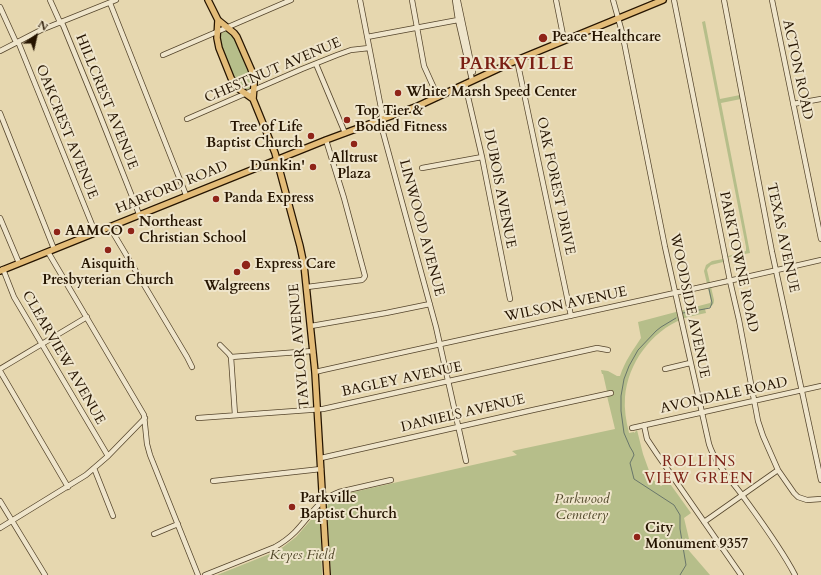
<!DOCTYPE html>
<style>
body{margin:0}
#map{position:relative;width:821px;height:575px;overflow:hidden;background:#e6d7af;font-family:Cardo,serif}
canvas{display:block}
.north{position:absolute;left:16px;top:16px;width:40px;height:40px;-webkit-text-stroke:3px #efe5cb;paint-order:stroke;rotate:34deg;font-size:11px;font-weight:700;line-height:16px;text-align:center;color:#251400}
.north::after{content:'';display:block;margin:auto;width:14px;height:18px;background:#251400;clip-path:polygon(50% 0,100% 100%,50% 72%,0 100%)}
</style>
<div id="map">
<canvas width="821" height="575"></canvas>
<div class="north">N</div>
</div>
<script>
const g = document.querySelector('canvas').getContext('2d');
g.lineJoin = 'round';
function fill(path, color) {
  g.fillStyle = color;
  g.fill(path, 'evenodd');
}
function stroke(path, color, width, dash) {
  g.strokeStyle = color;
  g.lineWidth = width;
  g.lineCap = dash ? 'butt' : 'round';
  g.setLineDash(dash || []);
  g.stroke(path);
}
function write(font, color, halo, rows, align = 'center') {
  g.font = font + ' Cardo,serif';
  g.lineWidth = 4;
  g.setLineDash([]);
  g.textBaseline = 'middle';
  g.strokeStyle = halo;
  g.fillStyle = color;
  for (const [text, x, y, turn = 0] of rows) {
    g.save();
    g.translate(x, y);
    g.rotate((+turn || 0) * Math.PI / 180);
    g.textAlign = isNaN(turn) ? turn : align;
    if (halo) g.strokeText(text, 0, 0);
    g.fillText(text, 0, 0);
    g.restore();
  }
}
fill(new Path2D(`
 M705 21 720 99 740 95 741 99 721 103 750 253 729 257 723 262 711 265 708 268 707 270 714 300C714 306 710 307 705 309L706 313C698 315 690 316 682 319 651 332 628 363 625 397 624 409 626 421 629 433L634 432V433L637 430 643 454 652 479 661 486 668 481 691 513 684 518 689 539 685 542V546L710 575H331L327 507 328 504 336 496 517 455 512 451 615 429 607 396H608L603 374H602L601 370 608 371 617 376H620C625 361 633 350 641 338L638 322 710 303 711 301 704 271 706 265 712 261 723 259 728 256 746 251V247L702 22Z
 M225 31H229L233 34 252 76V86L250 89 246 91 236 84 220 45V35L221 33Z
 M316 514H319L320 515 322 575H217L272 553 283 547 296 537Z`), '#b6be8a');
stroke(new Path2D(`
 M683 313 710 308 712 303 709 289
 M676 318 661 327 656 331 638 350 629 366 624 379 621 396V411L624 433 630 447 633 452 634 455 630 463 634 479 674 505 680 515V529L686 565 680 575`), '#69766a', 1);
const minor = new Path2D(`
 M50 0 59 20 63 25 97 108 139 214
 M360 0 382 113 381 125 436 327 466 461
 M412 0 424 66 438 97
 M455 0 458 20 472 80
 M556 0 564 40
 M613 0 622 32 665 247 709 444C715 463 730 479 742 495 760 520 781 548 795 575
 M674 0 730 281 739 320 758 421 763 436 778 470 794 493 798 497 807 500 821 499
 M724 0 772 252 821 480
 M772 0 821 239
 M458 1 473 72
 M110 3 186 195
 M0 7 15 40 19 44 95 232
 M367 37 458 20
 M0 51 41 30 116 0
 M163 55 291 0
 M517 60 571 316
 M316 64 345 133
 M465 84 482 157 510 299
 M793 104 821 99
 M0 113 54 249
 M187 119 302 69 337 55 351 50 369 48
 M422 168 482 157
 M0 218 19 263
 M109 226 187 357 192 367
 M48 252 144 415 147 444 150 455 198 575
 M3 269 14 297 108 456
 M307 287 362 280 364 278 365 276 344 198 326 140
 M311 326 386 313 430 304
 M220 345 229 354 231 357 235 415
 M231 357 313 351
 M0 369 87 317
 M665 369 690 363
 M0 371 68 487
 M315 372C484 334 653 299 821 260
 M198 418 323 409 597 348 608 350
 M644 425 647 439 657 454 741 575
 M632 428 821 386
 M321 458 533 410 611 393
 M94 468 113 516
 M213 481 321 469
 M0 501 45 575
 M704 522 778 470
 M0 528 86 475 108 456 145 418
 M154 534 178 524
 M205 575 275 547C282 543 289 538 295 532 310 517 317 500 339 492L391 480`);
const major = new Path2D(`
 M208 0 218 20 234 33 237 37 251 69 254 77V86L253 99 275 153 300 246 304 265 315 372 327 575
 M218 20 217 38 219 48 231 78 239 89 253 99
 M0 271 326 140 418 106 517 60 663 0`);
stroke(minor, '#55452c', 6);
stroke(major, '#251400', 8);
stroke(minor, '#efe5cb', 4.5);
stroke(major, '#e3bc78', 5.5);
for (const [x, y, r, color] of [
 [543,38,5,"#8f2418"],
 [398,93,4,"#8f2418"],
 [347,120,4,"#8f2418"],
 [311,136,4,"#8f2418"],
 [354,144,4,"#8f2418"],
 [313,167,4,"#8f2418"],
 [216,199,4,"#8f2418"],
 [131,231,4,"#8f2418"],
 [57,232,4,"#8f2418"],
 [108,250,4,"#8f2418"],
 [246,265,5,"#8f2418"],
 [237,272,4,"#8f2418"],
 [292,507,4,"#8f2418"],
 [637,537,4,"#8f2418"]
]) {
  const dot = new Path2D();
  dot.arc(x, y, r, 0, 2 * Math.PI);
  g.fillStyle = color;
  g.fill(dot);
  stroke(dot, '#efe5cb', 1.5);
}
write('bold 14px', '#251400', '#efe5cb', [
 ["Peace Healthcare",552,38],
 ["White Marsh Speed Center",406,93],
 ["Top Tier &",355,112],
 ["Bodied Fitness",355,128],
 ["Tree of Life",303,128,"right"],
 ["Baptist Church",303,144,"right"],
 ["Alltrust",354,159,"center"],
 ["Plaza",354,175,"center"],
 ["Dunkin'",305,167,"right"],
 ["Panda Express",224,199],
 ["Northeast",139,223],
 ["Christian School",139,239],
 ["AAMCO",65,232],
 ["Aisquith",108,265,"center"],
 ["Presbyterian Church",108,281,"center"],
 ["Express Care",255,265],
 ["Walgreens",237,287,"center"],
 ["Parkville",300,499],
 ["Baptist Church",300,515],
 ["City",645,529],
 ["Monument 9357",645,545]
], 'left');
write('14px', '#251400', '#efe5cb', [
 ["ACTON ROAD",797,70,78],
 ["CHESTNUT AVENUE",273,71,-23],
 ["HILLCREST AVENUE",106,102,68],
 ["OAKCREST AVENUE",66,132,68],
 ["OAK FOREST DRIVE",555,186,78],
 ["HARFORD ROAD",172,188,-22],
 ["DUBOIS AVENUE",499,189,79],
 ["LINWOOD AVENUE",421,228,75],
 ["TEXAS AVENUE",782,238,78],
 ["PARKTOWNE ROAD",738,262,78],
 ["WILSON AVENUE",566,305,-12],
 ["WOODSIDE AVENUE",689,306,78],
 ["TAYLOR AVENUE",300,346,-95],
 ["CLEARVIEW AVENUE",63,358,60],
 ["BAGLEY AVENUE",402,380,-12],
 ["AVONDALE ROAD",724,396,-12],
 ["DANIELS AVENUE",463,414,-13]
]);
write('italic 14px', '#504729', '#efe5cb', [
 ["Parkwood",582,500],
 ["Cemetery",582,516],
 ["Keyes Field",302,556]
]);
g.letterSpacing = '1px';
write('15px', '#7a1f14', '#efe5cb', [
 ["ROLLINS",699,463],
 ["VIEW GREEN",699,480]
]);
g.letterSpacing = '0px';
g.letterSpacing = '1px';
write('bold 18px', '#7a1f14', '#efe5cb', [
 ["PARKVILLE",517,65]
]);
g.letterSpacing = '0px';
</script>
